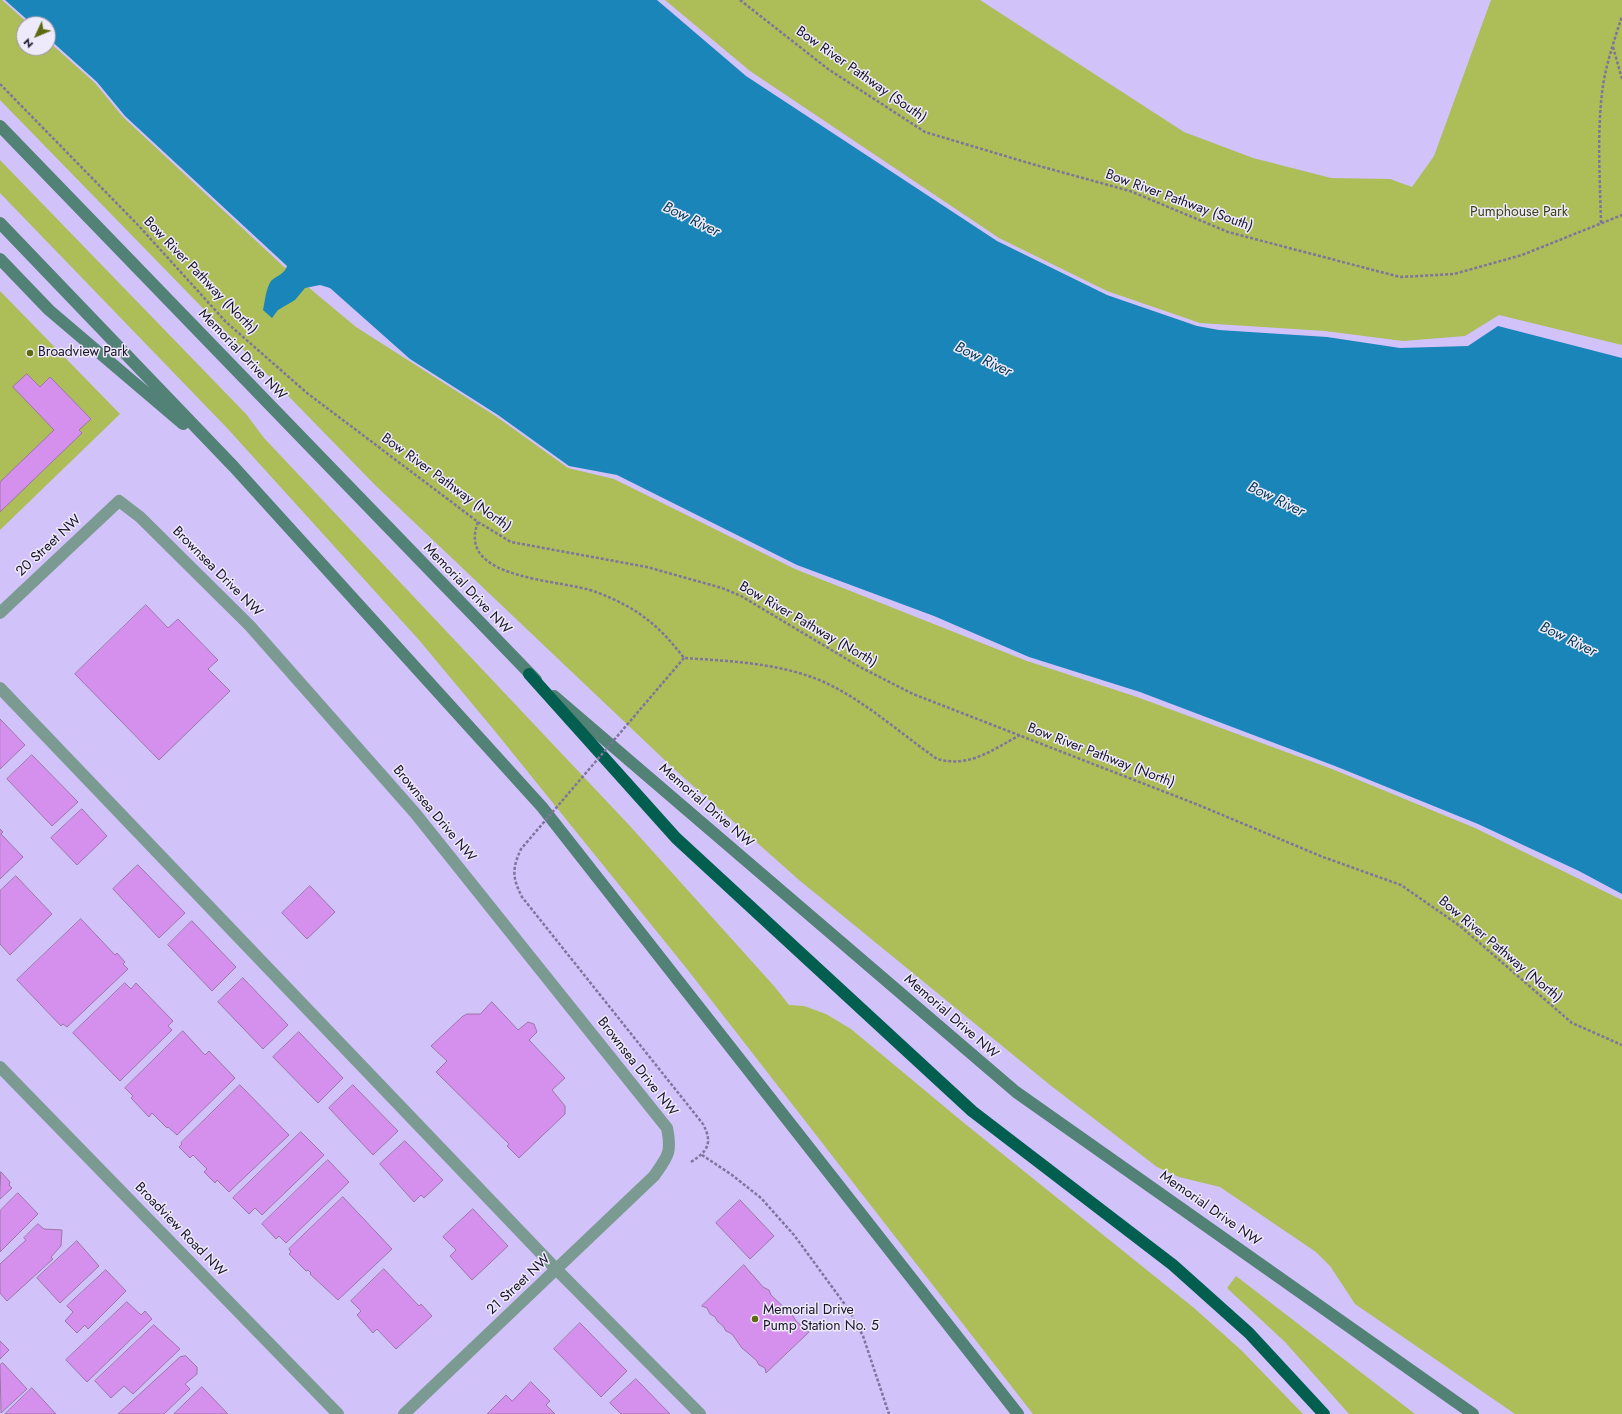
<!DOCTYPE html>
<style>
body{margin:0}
#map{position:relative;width:1622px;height:1414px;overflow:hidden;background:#d1c2fa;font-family:Jost,sans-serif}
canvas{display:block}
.north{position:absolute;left:16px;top:16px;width:40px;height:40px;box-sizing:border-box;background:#eeeafb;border:1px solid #9994a6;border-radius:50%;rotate:226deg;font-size:11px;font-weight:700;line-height:16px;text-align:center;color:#191327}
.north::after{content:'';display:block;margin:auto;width:14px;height:18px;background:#5e690f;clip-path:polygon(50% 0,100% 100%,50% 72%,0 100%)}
</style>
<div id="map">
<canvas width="1622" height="1414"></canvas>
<div class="north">N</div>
</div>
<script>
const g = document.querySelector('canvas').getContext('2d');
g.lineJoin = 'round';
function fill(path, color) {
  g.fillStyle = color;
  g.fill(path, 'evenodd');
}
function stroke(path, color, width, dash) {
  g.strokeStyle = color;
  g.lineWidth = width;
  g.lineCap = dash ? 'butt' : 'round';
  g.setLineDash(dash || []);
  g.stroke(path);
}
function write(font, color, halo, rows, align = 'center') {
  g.font = font + ' Jost,sans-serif';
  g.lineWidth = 3;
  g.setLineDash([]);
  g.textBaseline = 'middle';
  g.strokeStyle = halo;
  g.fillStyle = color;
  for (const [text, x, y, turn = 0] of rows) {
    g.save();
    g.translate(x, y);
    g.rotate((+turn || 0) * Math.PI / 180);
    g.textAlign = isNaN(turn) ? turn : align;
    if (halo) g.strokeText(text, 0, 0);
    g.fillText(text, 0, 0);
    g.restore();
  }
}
fill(new Path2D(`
 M0 0H2L29 24H24V48H48V41L95 83 123 117 283 266 356 327 497 417 568 468 614 479 795 569 1027 661 1137 697 1332 769 1475 828 1622 900V1414H1515L1355 1304 1330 1266 1316 1252 1220 1187 1179 1177 1157 1167 1050 1085 799 880 672 767 376 486 0 100Z
 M665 0H980L1184 132 1253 158 1331 178 1390 179 1412 187 1434 156 1491 0H1622V345L1499 315 1465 336 1403 341 1325 331 1200 323 1107 291 999 238 750 71Z
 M0 160 246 414 264 438 629 825 774 986 789 1005 804 1006 826 1014 851 1029 964 1123 1194 1308 1241 1350 1303 1414H1033L687 969 494 730 419 640 227 428 0 193Z
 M0 291 120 414 0 530Z
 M1236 1276 1415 1414H1349L1285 1342 1227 1288Z`), '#adbd58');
fill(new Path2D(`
 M5 0H657L746 76 997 241 1107 295 1197 326 1219 330 1327 337 1400 348 1468 346 1498 326 1622 358V894L1579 871 1478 824 1335 766 1140 692 1029 657 934 616 797 565 617 475 569 466 498 415 410 359 330 288 320 285 305 288 295 300 278 310 272 318 263 310C265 301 266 288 271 281 277 275 284 275 287 266L125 116 97 82 48 38V24H32Z`), '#1a85b9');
const building = new Path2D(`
 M27 374 40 387 50 377 91 419 79 430 82 433 0 512V482L54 430 13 387Z
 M146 605 168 628 178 619 218 660 208 669 230 691 159 760 75 674Z
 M0 719 25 745 0 769Z
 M32 755 78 802 52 826 7 779Z
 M82 809 107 836 77 865 51 838Z
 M0 829 3 832 1 834 23 857 0 879Z
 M138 865 185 913 159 938 113 889Z
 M16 876 52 914 10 955 0 944V891Z
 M310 886 335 912 307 939 282 913Z
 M81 919 115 955 117 953 125 962 123 964 128 969 67 1027 63 1024 61 1026 17 980Z
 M192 921 236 967 212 991 168 945Z
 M243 978 288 1025 263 1049 218 1002Z
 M125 983 131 989 136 983 173 1021 168 1026 172 1030 120 1081 73 1033Z
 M492 1002 518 1030 528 1022 534 1024 537 1032 529 1040 565 1078 552 1090 565 1106V1114L519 1158 507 1146 509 1144 436 1072 447 1061 431 1046 463 1016 467 1014H480Z
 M183 1031 205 1055 209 1051 235 1078 177 1135 168 1127 167 1128 152 1113 149 1117 131 1098 133 1096 125 1088Z
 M299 1032 343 1078 318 1103 273 1057Z
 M240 1085 289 1135 229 1192 217 1180 215 1183 204 1172 207 1169 193 1155 190 1158 179 1147 182 1144 181 1143Z
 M353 1085 398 1131 373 1155 329 1108Z
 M301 1132 324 1155 262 1215 255 1208 249 1214 233 1198Z
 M405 1141 443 1180 424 1198 421 1195 414 1202 380 1164Z
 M328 1160 349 1182 286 1243 279 1236 276 1239 262 1224Z
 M1 1172 10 1182 9 1185 12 1188 0 1199Z
 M18 1193 38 1214 0 1252V1211Z
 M343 1197 392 1249 338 1300 310 1274 311 1273 308 1270 306 1271 289 1254 291 1252 289 1249Z
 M740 1200 774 1236 750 1259 716 1223Z
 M473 1209 508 1246 472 1280 450 1256 456 1250 443 1237Z
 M38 1224 44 1229 62 1230 61 1246 51 1257 53 1259 7 1301 0 1293V1264L26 1240 24 1238Z
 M77 1241 99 1266 60 1303 37 1278Z
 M744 1265 763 1287 769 1290 771 1295 793 1316 796 1321 809 1332 766 1373 765 1368 759 1365 756 1360 742 1348 732 1334 726 1331 723 1326 718 1322 715 1317 710 1314 707 1308 702 1306Z
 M384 1269 419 1306 421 1304 432 1316 396 1349 377 1329 373 1333 357 1315 361 1311 351 1301Z
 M106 1270 126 1291 88 1329 85 1325 77 1333 65 1321 73 1312 67 1306Z
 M127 1302 141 1315 145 1311 152 1319 87 1382 66 1360Z
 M580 1323 627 1371 601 1397 554 1349Z
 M154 1325 180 1349 133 1394 124 1386 111 1398 95 1381Z
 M0 1341 9 1350 0 1359Z
 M186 1356 197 1367V1374L185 1384 190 1389 164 1414H118L180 1357Z
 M3 1363 27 1389 1 1413 0 1365Z
 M636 1379 670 1414H621L610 1403Z
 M531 1382 550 1401 546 1405 555 1414H487L506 1395 512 1401Z
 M202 1387 228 1414H174Z
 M32 1388 56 1414H5Z`);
fill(building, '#d58fed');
stroke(building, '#9a77a6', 1);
stroke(new Path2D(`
 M740 0 828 69 925 132 1032 164 1130 191 1228 232 1400 277 1454 274 1522 255 1622 215
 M1613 47 1622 79
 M0 84 138 225 226 322 307 393 478 522 511 542 647 567 722 588 741 596 860 667 913 694 1196 804 1323 857 1401 885 1460 926 1572 1023 1622 1045
 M1601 223C1600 180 1597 136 1602 93 1605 67 1614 41 1622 16
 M478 522C455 581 563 579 596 592 636 607 658 624 684 658 730 661 781 663 824 682 865 701 900 733 937 759 970 768 992 750 1020 735
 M702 1155 732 1175 761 1198 794 1235 849 1310 863 1336 889 1414
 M691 1162C708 1151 713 1143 703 1124`), '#7f749c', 2.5, [3, 2]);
stroke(new Path2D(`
 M0 688 557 1270 700 1414`), '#7b9a91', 12);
stroke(new Path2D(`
 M0 613 119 501 140 517 250 626 415 813 667 1128C672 1153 668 1156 654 1176L404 1414
 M0 1067 338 1414`), '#7b9a91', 12);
stroke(new Path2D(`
 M0 126 536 680
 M0 223 234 467 542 807 1018 1414
 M0 259 49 310 183 424
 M554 696 1016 1092 1473 1414`), '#528175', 12);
stroke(new Path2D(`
 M529 674 676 838 972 1111 1173 1265 1249 1333 1324 1414`), '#025f50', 12);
stroke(new Path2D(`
 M684 658 521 849C512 869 512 877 522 897L703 1124`), '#7f749c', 2.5, [3, 2]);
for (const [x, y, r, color] of [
 [30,353,4,"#5e690f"],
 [755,1319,4,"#5e690f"]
]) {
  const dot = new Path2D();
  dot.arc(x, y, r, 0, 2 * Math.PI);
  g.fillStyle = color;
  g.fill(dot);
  stroke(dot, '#eeeafb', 1.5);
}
write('14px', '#191327', '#eeeafb', [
 ["Bow River Pathway (South)",861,75,35],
 ["Bow River Pathway (South)",1179,201,20],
 ["Bow River Pathway (North)",200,276,46],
 ["Memorial Drive NW",242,355,46],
 ["Bow River Pathway (North)",446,483,36],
 ["20 Street NW",49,546,-43],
 ["Brownsea Drive NW",217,572,45],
 ["Memorial Drive NW",467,589,46],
 ["Bow River Pathway (North)",808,625,30],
 ["Bow River Pathway (North)",1101,756,21],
 ["Memorial Drive NW",706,806,41],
 ["Brownsea Drive NW",434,814,50],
 ["Bow River Pathway (North)",1500,950,40],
 ["Memorial Drive NW",951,1017,41],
 ["Brownsea Drive NW",637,1067,52],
 ["Memorial Drive NW",1210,1209,35],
 ["Broadview Road NW",180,1230,46],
 ["21 Street NW",519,1285,-43]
]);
write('14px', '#3b420f', '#eeeafb', [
 ["Pumphouse Park",1519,213]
]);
write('14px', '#191327', '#eeeafb', [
 ["Broadview Park",38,353],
 ["Memorial Drive",763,1311],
 ["Pump Station No. 5",763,1327]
], 'left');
write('italic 15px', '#003955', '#eeeafb', [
 ["Bow River",691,220,26],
 ["Bow River",983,360,26],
 ["Bow River",1276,500,26],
 ["Bow River",1568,640,26]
]);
</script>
